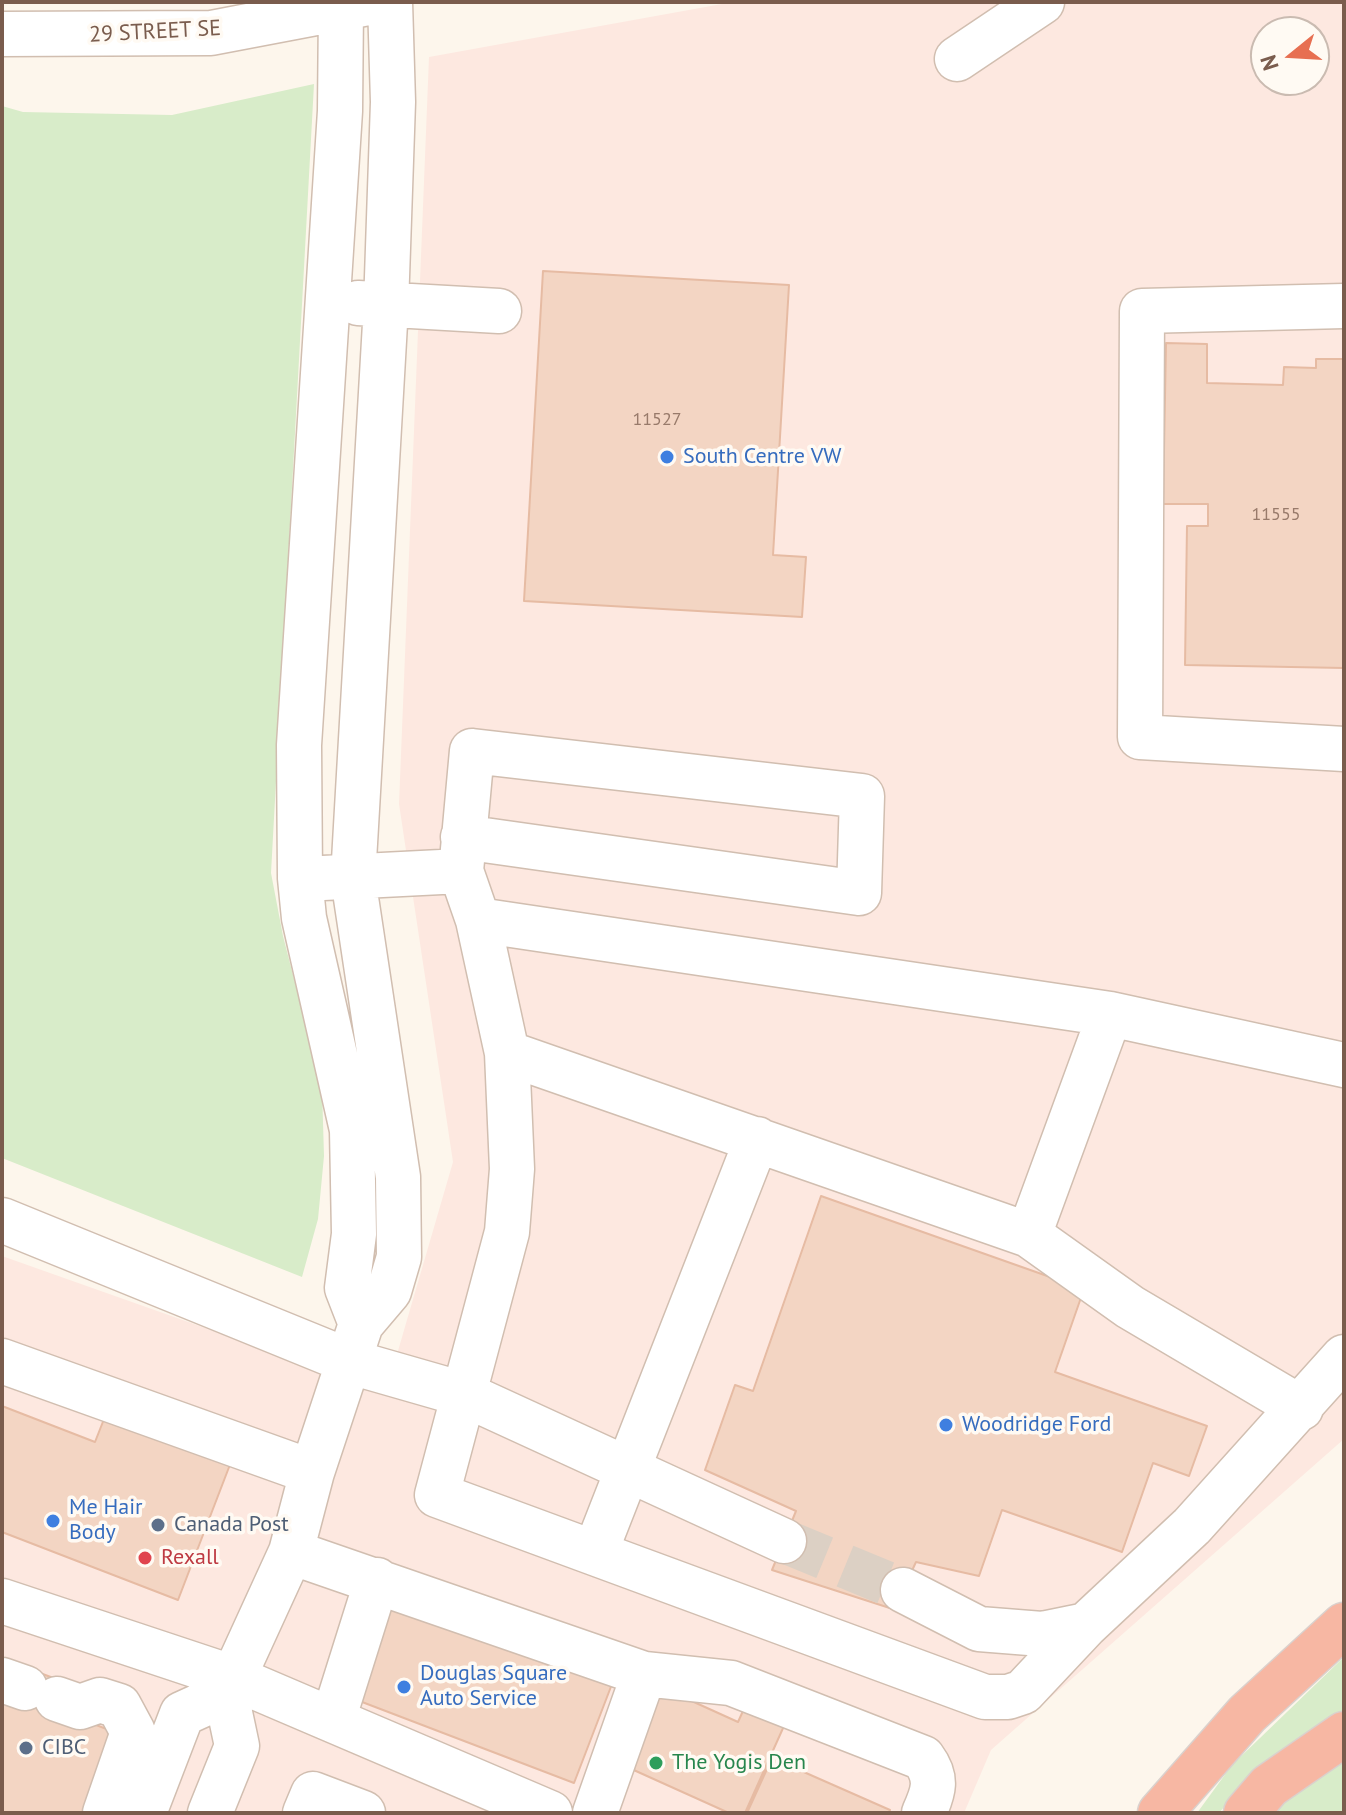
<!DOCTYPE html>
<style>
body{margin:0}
#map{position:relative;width:1346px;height:1815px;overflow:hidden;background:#fdf6ec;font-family:"PT Sans",sans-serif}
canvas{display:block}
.frame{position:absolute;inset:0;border:4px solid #7a5c4d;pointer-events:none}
.north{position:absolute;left:1250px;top:16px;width:80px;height:80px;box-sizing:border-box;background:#fffaf3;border:2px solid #cabbb1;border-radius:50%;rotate:252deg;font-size:22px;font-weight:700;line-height:32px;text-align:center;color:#7a5c4d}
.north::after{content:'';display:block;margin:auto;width:28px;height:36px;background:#e76f51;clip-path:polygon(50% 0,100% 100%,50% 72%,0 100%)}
</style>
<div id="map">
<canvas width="1346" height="1815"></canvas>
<div class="frame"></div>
<div class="north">N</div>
</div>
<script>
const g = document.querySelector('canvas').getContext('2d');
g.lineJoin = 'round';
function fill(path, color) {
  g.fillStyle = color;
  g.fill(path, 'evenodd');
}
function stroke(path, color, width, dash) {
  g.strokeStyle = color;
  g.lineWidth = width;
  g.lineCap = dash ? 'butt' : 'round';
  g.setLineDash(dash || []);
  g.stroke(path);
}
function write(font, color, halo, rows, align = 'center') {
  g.font = font + ' "PT Sans",sans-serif';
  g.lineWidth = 7;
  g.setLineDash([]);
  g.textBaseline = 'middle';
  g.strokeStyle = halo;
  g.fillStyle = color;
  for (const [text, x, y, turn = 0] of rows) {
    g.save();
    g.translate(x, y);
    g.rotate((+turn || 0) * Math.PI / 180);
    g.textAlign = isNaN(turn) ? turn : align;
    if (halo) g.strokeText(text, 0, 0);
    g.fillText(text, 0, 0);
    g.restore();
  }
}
fill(new Path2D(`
 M733 2H1344V1439L991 1750 964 1813H2V1256L386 1392 453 1162 399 804 429 57ZM1266 32H1314V80H1266Z`), '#fde8e0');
fill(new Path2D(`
 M314 84 271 873 283 936 322 1088 324 1156 318 1219 302 1277 2 1158V106L23 112 172 115Z
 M1344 1657V1714C1293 1736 1255 1771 1219 1813H1197L1232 1765Z
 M1344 1760V1813H1273L1288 1798Z`), '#d8ecc9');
const building = new Path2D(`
 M543 271 789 285 773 555 806 557 802 617 524 601Z
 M1166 343 1207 344V383L1283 385 1284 367 1316 368V359H1344V668L1185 665 1187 526H1208V504H1163Z
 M821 1196 1084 1289 1055 1372 1207 1426 1189 1476 1153 1463 1122 1552 1002 1510 979 1576 916 1562 903 1590 899 1611 772 1570 796 1511 705 1470 735 1385 753 1391Z
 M2 1406 95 1442 106 1414 231 1462 178 1600 2 1532Z
 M386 1598 612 1684 574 1783 349 1697Z
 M32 1670 64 1682 54 1709 125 1736 96 1813H2V1691Z
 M663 1688 738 1722 748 1700 788 1717 745 1813H729L627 1767Z
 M772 1758 890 1810 889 1813H747Z`);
fill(building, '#f3d5c3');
stroke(building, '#e6bba3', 2);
stroke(new Path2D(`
 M784 1541 903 1590`), '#dcd0c4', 44, [44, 22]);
const minor = new Path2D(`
 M341 7 340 111 299 745 300 878 304 918 352 1130 354 1234 347 1288 361 1324
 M2 34 211 33 369 3
 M957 59 1042 2
 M358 303 499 311
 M1344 306 1142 311 1140 737 1344 749
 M461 871 472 751 862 796 859 893 463 837
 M323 878 461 871 478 920 507 1053 1029 1235 1130 1307 1301 1408
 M478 920 1110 1014 1344 1065
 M507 1053 512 1169 507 1232 437 1495 985 1697H1008L1023 1692 1086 1625
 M2 1220 351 1362 466 1395 784 1541
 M1029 1235 1110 1014
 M2 1361 312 1472
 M291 1552 644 1674 731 1683 923 1758C938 1778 934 1791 924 1813
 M595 1553 757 1139
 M903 1590 979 1629 1042 1634 1086 1625 1192 1526 1344 1357
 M2 1601 234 1678 550 1813
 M2 1680 25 1688
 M57 1699 80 1707 100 1700 119 1706 133 1732 105 1813
 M333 1720 377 1580
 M144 1813 182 1714 226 1694
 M210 1813 237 1746 226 1694 291 1552 312 1472 361 1324 389 1291 399 1257 398 1177 353 878 386 306 393 102 390 2
 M305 1813 313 1794 363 1813
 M595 1813 644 1674`);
const highway = new Path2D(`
 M1160 1813 1247 1714 1344 1625
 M1246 1813 1269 1786 1344 1734`);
stroke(minor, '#d1beb0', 47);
stroke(highway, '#dad1cd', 47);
stroke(minor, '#fff', 44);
stroke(highway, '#f7b7a3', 44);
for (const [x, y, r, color] of [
 [667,457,8,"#3f7fe0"],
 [946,1425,8,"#3f7fe0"],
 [53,1521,8,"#3f7fe0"],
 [158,1525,8,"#5c6f8a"],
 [145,1558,8,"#e0444e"],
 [404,1687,8,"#3f7fe0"],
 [26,1748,8,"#5c6f8a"],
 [656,1763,8,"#2e9e5b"]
]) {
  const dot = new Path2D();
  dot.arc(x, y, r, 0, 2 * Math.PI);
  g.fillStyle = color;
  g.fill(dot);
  stroke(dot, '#fffaf3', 3);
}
write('18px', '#987a6a', null, [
 ["11527",657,420],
 ["11555",1276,515]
]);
write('22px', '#7a5c4d', '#fffaf3', [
 ["29 STREET SE",155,32,-3]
]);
write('22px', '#366cbe', '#fffaf3', [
 ["South Centre VW",683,457],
 ["Woodridge Ford",962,1425],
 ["Me Hair",69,1508],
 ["Body",69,1533],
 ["Douglas Square",420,1674],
 ["Auto Service",420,1699]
], 'left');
write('22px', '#4e5e75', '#fffaf3', [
 ["Canada Post",174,1525],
 ["CIBC",42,1748]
], 'left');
write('22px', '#be3a42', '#fffaf3', [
 ["Rexall",161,1558]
], 'left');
write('22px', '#27864d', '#fffaf3', [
 ["The Yogis Den",672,1763]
], 'left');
</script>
